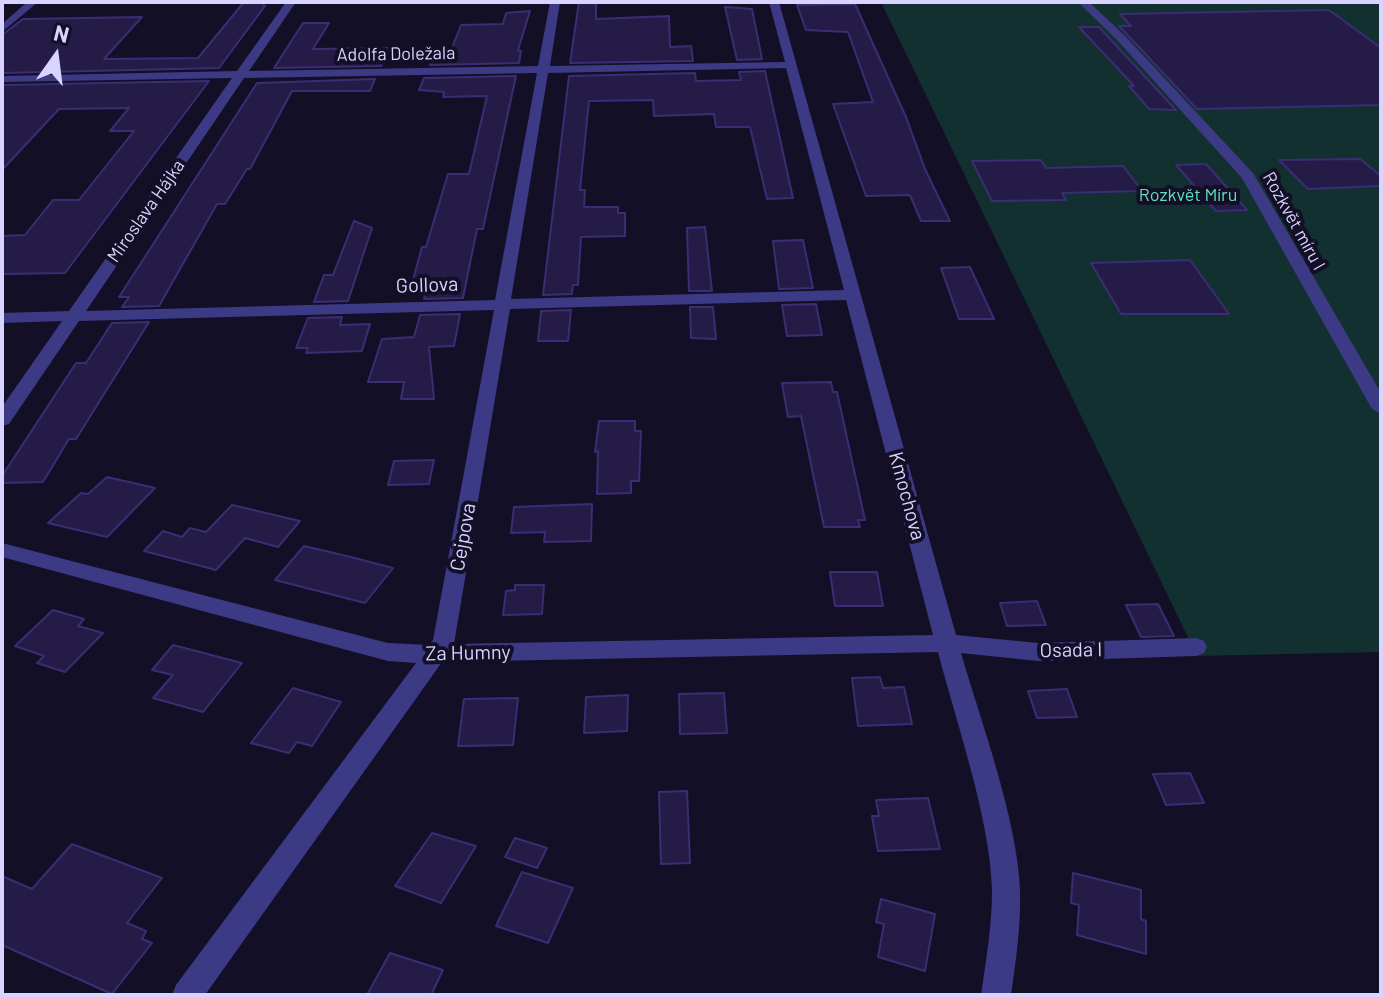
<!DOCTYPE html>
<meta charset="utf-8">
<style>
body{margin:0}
#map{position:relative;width:1383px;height:997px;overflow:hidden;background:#130f26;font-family:Barlow,sans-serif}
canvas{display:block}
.frame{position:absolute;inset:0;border:4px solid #d9d4ff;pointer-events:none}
.north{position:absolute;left:16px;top:16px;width:80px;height:80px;-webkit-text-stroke:6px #130f26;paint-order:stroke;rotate:14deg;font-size:22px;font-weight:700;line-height:32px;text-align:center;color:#d9d4ff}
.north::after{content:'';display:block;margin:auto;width:28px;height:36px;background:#d9d4ff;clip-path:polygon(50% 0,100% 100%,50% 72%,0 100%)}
</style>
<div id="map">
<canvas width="1383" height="997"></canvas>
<div class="frame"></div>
<div class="north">N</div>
</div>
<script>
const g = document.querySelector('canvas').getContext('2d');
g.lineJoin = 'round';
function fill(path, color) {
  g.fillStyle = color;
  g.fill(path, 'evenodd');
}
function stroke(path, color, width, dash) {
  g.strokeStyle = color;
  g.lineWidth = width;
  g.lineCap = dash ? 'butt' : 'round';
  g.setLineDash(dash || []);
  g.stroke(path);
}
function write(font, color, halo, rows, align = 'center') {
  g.font = font + ' Barlow,sans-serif';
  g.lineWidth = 8;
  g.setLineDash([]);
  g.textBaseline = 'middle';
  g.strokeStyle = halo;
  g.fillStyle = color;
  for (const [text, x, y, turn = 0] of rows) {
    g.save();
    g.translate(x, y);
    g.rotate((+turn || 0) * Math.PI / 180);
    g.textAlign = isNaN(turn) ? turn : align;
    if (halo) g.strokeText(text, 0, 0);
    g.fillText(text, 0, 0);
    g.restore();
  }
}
fill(new Path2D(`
 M881 2H1381V652L1197 656Z`), '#12302f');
const building = new Path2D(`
 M244 2H260L265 6 219 68 2 73V35L23 19 142 17 104 59 198 58Z
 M579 2H596V19L669 16 670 47 691 46 693 61 570 63Z
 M855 4 906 117 925 169 950 221H921L910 195 866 196 833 104 873 102 848 32 806 30 797 5Z
 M725 7 752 9 762 59 737 60Z
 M1329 10 1381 48V105L1197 109 1119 26H1131L1120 14Z
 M530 11 518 50 521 51 519 63 430 65 434 54 450 53 461 25 503 24 506 13Z
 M303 23H329L313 49 389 48 381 66 274 68Z
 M1079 27H1099L1176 110 1149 109 1129 86H1134Z
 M765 71 793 198 767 199 750 127H716L714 114 654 116 653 100 589 101 580 190H585L584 207H618V213H625V236L581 237 578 285H573L572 294 543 295 569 76 695 73 696 81 741 80 739 72Z
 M516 76 483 229H477L463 298 424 299 427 287H411L422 247H426L448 174H469L487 96 443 97 444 92 419 90 424 78Z
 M375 79 370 91H292L250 169H247L225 204H217L159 306 122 307 129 297H119L257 83Z
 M209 81 65 273 2 274V236L25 235 53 200H79L134 131H110L129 108 59 109 2 170V85Z
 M1360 159 1381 176V186L1308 189 1279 160Z
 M1041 160 1046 168 1123 166 1142 191 1062 193 1066 200 992 201 972 161Z
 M1206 164 1247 210 1216 211 1176 165Z
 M354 221 372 228 348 301 314 302 324 275H333Z
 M705 227 712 291H689L687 228Z
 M803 240 813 288 779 289 773 241Z
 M1190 260 1229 314H1121L1091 263Z
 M970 267 994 319H959L941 268Z
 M816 304 822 335 787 336 782 305Z
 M690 307H713L716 339 691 338Z
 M571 310 568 341H538L541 311Z
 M460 314 454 346 429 347 434 399H401L404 382H368L382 339 414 337 420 315Z
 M342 317 340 325 370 324 362 351 306 353 308 348H296L308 318Z
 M149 322 76 439H69L43 482 2 483V476L76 363H86L112 323Z
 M831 382 833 392H837L865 520H858L860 527H824L801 416 788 417 782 383Z
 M599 421H635V431H641L639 481H631V493L597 494 598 451 595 452Z
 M434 460 429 484 388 485 394 461Z
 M107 477 155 488 107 537 48 523 81 493 88 494Z
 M592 504 591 541 544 542 545 532 511 533 514 507Z
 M232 505 300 521 278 547 245 538 216 570 144 551 163 531 182 537 190 528 206 532Z
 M304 546 351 557 393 568 365 603 275 580Z
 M830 572H877L883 606H835Z
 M515 585H544L542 614 503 615 506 591 515 590Z
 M1037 601 1046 625 1007 626 1000 603Z
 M1158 604 1174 636 1141 637 1126 605Z
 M53 610 84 619 78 626 103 633 65 672 37 663 44 656 15 646Z
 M173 645 242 663 203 712 153 698 173 675 152 670Z
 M880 677 883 688 904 687 912 724 858 726 852 678Z
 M293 688 341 702 312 746 297 742 289 753 251 743Z
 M1067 689 1077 717 1037 718 1028 691Z
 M724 693 727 733 680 734 679 694Z
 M628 695 627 731 584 733 586 697Z
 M518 698 513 745 458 746 464 699Z
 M1190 773 1204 803 1166 805 1153 774Z
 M687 791 690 863 661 864 659 792Z
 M928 798 940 849 878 851 872 816H879L876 800Z
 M432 833 476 846 441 903 395 886Z
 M515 838 547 848 537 868 505 857Z
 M72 844 162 878 127 923 146 931 142 939 152 943 112 994 2 945V876L32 889Z
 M522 872 573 888 548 943 496 926Z
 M1073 873 1141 890V919L1146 921V954L1077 935 1079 905 1071 903Z
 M881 899 935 914 925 971 878 957 884 924 876 922Z
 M390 953 443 970 431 995H367Z`);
fill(building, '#241b47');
stroke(building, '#3b2d73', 2);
fill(new Path2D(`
 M27 2H38L2 32V24Z
 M286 2H296L249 71 538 66 550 2H560L550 66 785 62 769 2H779L956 635 1038 643 1196 638 1204 641 1207 647 1204 653 1196 656 1038 661 961 653C981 722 1018 821 1020 891 1021 926 1016 960 1011 995H981C986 960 992 926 992 891 991 821 956 722 938 652L442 662 205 995H172L176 985 416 663 388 661 2 557V543L388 643 429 645 433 640 494 310 79 321 9 424 2 426V407L62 321 2 323V313L69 311 232 78 2 82V76L237 71ZM786 68 844 290 511 299 548 73ZM537 73 495 300 86 311 244 78ZM846 300 933 635 454 644 510 309Z
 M1078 2H1089L1125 36 1253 173 1381 393V414L1372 409 1242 178 1117 40Z`), '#3d3a85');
write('18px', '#d9d4ff', '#130f26', [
 ["Adolfa Doležala",396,54,-1],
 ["Miroslava Hájka",146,211,-55],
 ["Rozkvět míru I",1294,221,61]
]);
write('18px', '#5fe0c0', '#130f26', [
 ["Rozkvět Míru",1188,195]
]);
write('20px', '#d9d4ff', '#130f26', [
 ["Gollova",427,285,-2],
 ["Kmochova",907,496,75],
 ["Cejpova",463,537,-80],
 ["Osada I",1071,650,-1],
 ["Za Humny",468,653,-1]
]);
</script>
